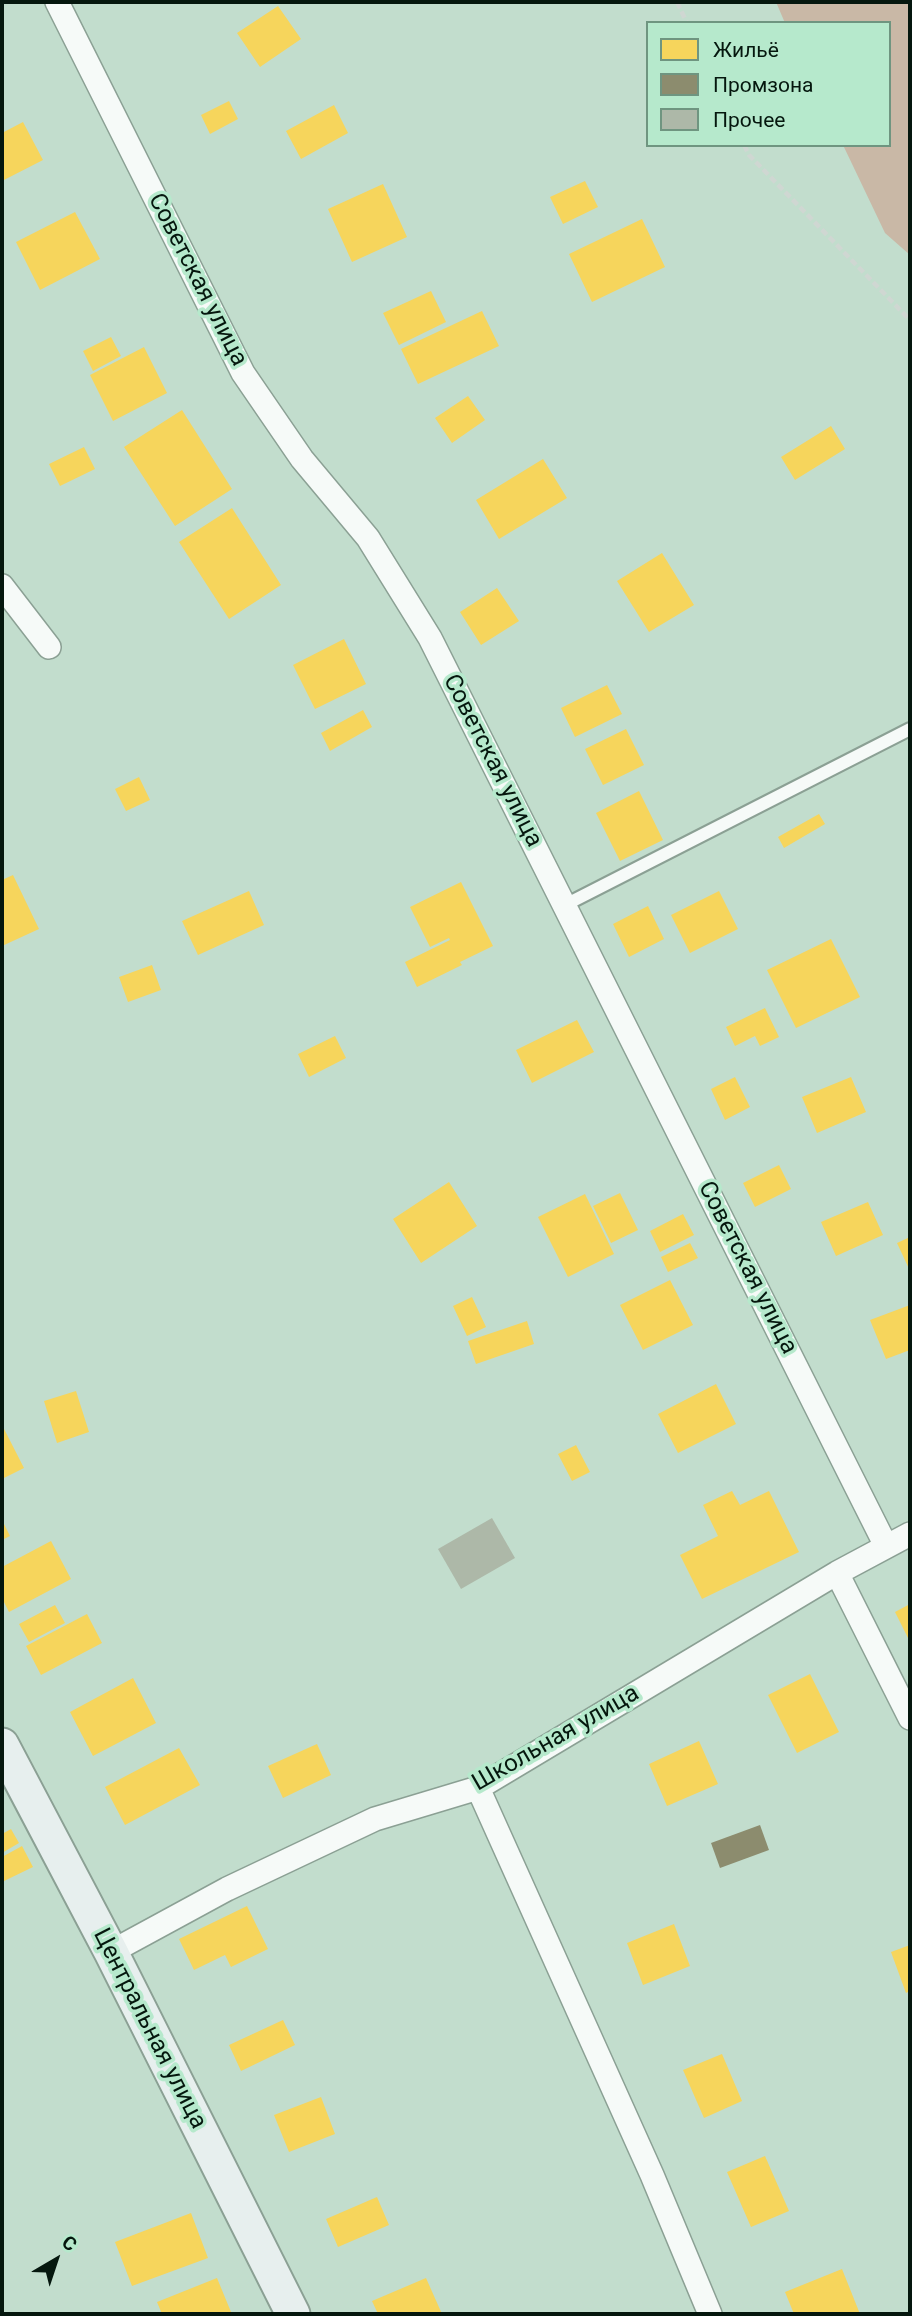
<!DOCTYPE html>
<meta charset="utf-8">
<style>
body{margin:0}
#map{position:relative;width:912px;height:2316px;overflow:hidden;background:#c2ddcd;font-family:Roboto,sans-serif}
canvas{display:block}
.frame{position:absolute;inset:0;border:4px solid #05170e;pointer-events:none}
.legend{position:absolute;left:646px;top:21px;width:245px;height:126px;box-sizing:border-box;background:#b6e9cc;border:2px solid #6f9580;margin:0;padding:9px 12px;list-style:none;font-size:21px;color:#05170e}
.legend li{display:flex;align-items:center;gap:14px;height:35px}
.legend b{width:35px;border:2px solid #6f9580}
.north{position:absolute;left:21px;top:2225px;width:70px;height:70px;-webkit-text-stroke:5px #b6e9cc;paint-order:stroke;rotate:39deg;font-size:19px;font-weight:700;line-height:28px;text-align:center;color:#05170e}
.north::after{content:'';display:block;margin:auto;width:24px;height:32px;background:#05170e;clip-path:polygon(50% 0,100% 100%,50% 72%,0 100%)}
</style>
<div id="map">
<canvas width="912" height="2316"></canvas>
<div class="frame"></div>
<ul class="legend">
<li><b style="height:19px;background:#f6d55c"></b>Жильё</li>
<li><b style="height:19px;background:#8c8c6e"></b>Промзона</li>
<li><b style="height:19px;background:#adb8a8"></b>Прочее</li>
</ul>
<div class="north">С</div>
</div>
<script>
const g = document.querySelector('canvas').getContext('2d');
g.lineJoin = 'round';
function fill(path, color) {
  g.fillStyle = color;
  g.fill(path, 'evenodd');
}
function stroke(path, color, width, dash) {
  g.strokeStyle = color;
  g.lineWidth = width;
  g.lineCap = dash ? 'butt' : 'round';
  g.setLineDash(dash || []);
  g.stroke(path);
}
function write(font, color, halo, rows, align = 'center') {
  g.font = font + ' Roboto,sans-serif';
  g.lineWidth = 7;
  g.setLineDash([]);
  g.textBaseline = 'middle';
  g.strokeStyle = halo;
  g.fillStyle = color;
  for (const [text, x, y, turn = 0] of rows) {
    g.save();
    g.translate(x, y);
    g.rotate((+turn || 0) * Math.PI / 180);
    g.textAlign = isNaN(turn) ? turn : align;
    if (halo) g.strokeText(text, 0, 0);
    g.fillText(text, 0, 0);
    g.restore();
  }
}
fill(new Path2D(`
 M776 2H910V255L885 233 843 145H889V23H785Z`), '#c9b8a6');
fill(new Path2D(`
 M278 6 301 39 260 67 237 33Z
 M229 101 238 119 210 134 201 115Z
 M334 105 348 133 301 159 286 131Z
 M23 122 43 160 2 181V133Z
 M585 181 598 207 563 224 550 197Z
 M383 184 407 237 352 262 328 209Z
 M75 212 100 259 40 290 16 242Z
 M642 219 665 267 592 302 569 254Z
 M431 291 446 322 399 345 383 313Z
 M482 311 499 346 418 384 401 349Z
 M111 337 121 356 93 371 83 351Z
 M144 347 167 393 113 421 90 375Z
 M468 396 485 420 452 443 435 418Z
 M182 410 232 489 175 526 124 447Z
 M831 426 845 449 795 480 781 457Z
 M84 447 95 469 60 486 49 464Z
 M543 459 567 498 499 539 476 500Z
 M232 508 281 585 229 619 179 542Z
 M662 553 694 605 649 632 617 581Z
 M497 588 519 621 481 645 460 612Z
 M344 639 366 684 315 709 293 665Z
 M607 685 622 714 575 737 561 708Z
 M363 710 372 727 330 751 321 733Z
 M626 729 644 765 603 785 585 749Z
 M139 777 150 800 126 811 115 789Z
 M639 791 663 840 620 861 596 813Z
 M819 814 825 824 784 848 778 837Z
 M13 875 39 929 2 946V880Z
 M461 882 493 946 460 962 462 965 417 987 405 962 450 940 449 938 430 947 410 907Z
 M249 891 264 925 198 955 182 921Z
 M719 891 738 929 690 953 671 915Z
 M648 906 664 939 629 957 613 924Z
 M831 939 860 997 796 1028 767 970Z
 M152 965 161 990 128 1002 119 977Z
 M765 1008 779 1037 760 1046 755 1036 735 1046 726 1027Z
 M577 1020 594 1052 532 1083 516 1050Z
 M335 1036 346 1058 309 1077 298 1054Z
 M735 1077 750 1107 725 1120 711 1089Z
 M851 1077 866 1112 817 1133 802 1097Z
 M779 1165 791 1189 755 1207 743 1183Z
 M449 1182 477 1226 421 1263 393 1219Z
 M620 1193 638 1230 611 1243 593 1206Z
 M585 1194 614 1254 568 1277 538 1217Z
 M868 1202 883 1235 836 1256 821 1222Z
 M683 1214 694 1235 660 1252 650 1231Z
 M910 1237V1271L897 1243Z
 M690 1243 698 1258 668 1272 661 1257Z
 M670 1280 693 1325 643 1350 620 1305Z
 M472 1297 486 1327 467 1336 453 1306Z
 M910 1305V1350L886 1359 870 1320Z
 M527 1321 534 1344 476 1364 468 1341Z
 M716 1384 736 1424 678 1453 658 1414Z
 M76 1391 89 1432 57 1443 44 1401Z
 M2 1425 24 1468 2 1479Z
 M576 1445 590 1472 572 1481 558 1454Z
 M732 1491 740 1505 769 1491 799 1552 702 1599 680 1555 718 1536 703 1505Z
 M2 1520 10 1536 2 1540Z
 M51 1541 71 1579 9 1612 2 1598V1567Z
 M910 1604V1642L895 1612Z
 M55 1605 65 1623 29 1642 19 1624Z
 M87 1614 102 1643 41 1675 26 1646Z
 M810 1674 839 1732 797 1753 768 1695Z
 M133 1678 156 1723 93 1756 70 1712Z
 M699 1741 718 1784 667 1806 649 1764Z
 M317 1744 331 1775 283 1798 268 1766Z
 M179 1748 200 1785 125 1825 105 1787Z
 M11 1829 19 1843 2 1853V1834Z
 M22 1846 33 1867 2 1882V1857Z
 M247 1906 268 1949 231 1967 225 1955 194 1970 179 1939Z
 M674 1924 690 1966 643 1985 627 1943Z
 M910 1945V1991L906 1993 891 1952Z
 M283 2020 295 2045 241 2071 229 2045Z
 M722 2054 742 2101 704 2118 683 2070Z
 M321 2097 335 2134 289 2152 274 2115Z
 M765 2156 789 2211 751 2227 727 2172Z
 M377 2197 389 2225 338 2247 326 2219Z
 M191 2213 208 2258 132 2286 115 2242Z
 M842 2269 860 2314H794L785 2292Z
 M217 2278 231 2312 225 2314H162L157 2302Z
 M426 2278 442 2314H378L372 2301Z`), '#f6d55c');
fill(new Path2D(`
 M760 1825 769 1850 720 1868 711 1843Z`), '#8c8c6e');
fill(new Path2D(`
 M492 1518 515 1558 461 1589 438 1549Z`), '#adb8a8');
const lane = new Path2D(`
 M565 905 910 729`);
const street = new Path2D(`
 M57 2 243 373 302 459 368 538 430 638 886 1546
 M2 586 49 647
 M837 1573 910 1718
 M478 1788 652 2175 710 2314
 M111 1952 227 1889 375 1819 478 1788 837 1573 910 1534`);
const secondary = new Path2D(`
 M2 1745 111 1952 293 2314`);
stroke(lane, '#8ba094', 16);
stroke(street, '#8ba094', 26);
stroke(secondary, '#8ba094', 37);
stroke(new Path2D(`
 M677 2 687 23
 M744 145 749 155 910 320`), '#cfd7d2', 4.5, [7, 3.5]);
stroke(lane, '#f6faf8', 12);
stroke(street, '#f6faf8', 23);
stroke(secondary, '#e7efee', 33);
write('24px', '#05170e', '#b6e9cc', [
 ["Советская улица",197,280,63],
 ["Советская улица",492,761,63],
 ["Советская улица",747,1268,63],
 ["Школьная улица",556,1739,-30],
 ["Центральная улица",149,2029,63]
]);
</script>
